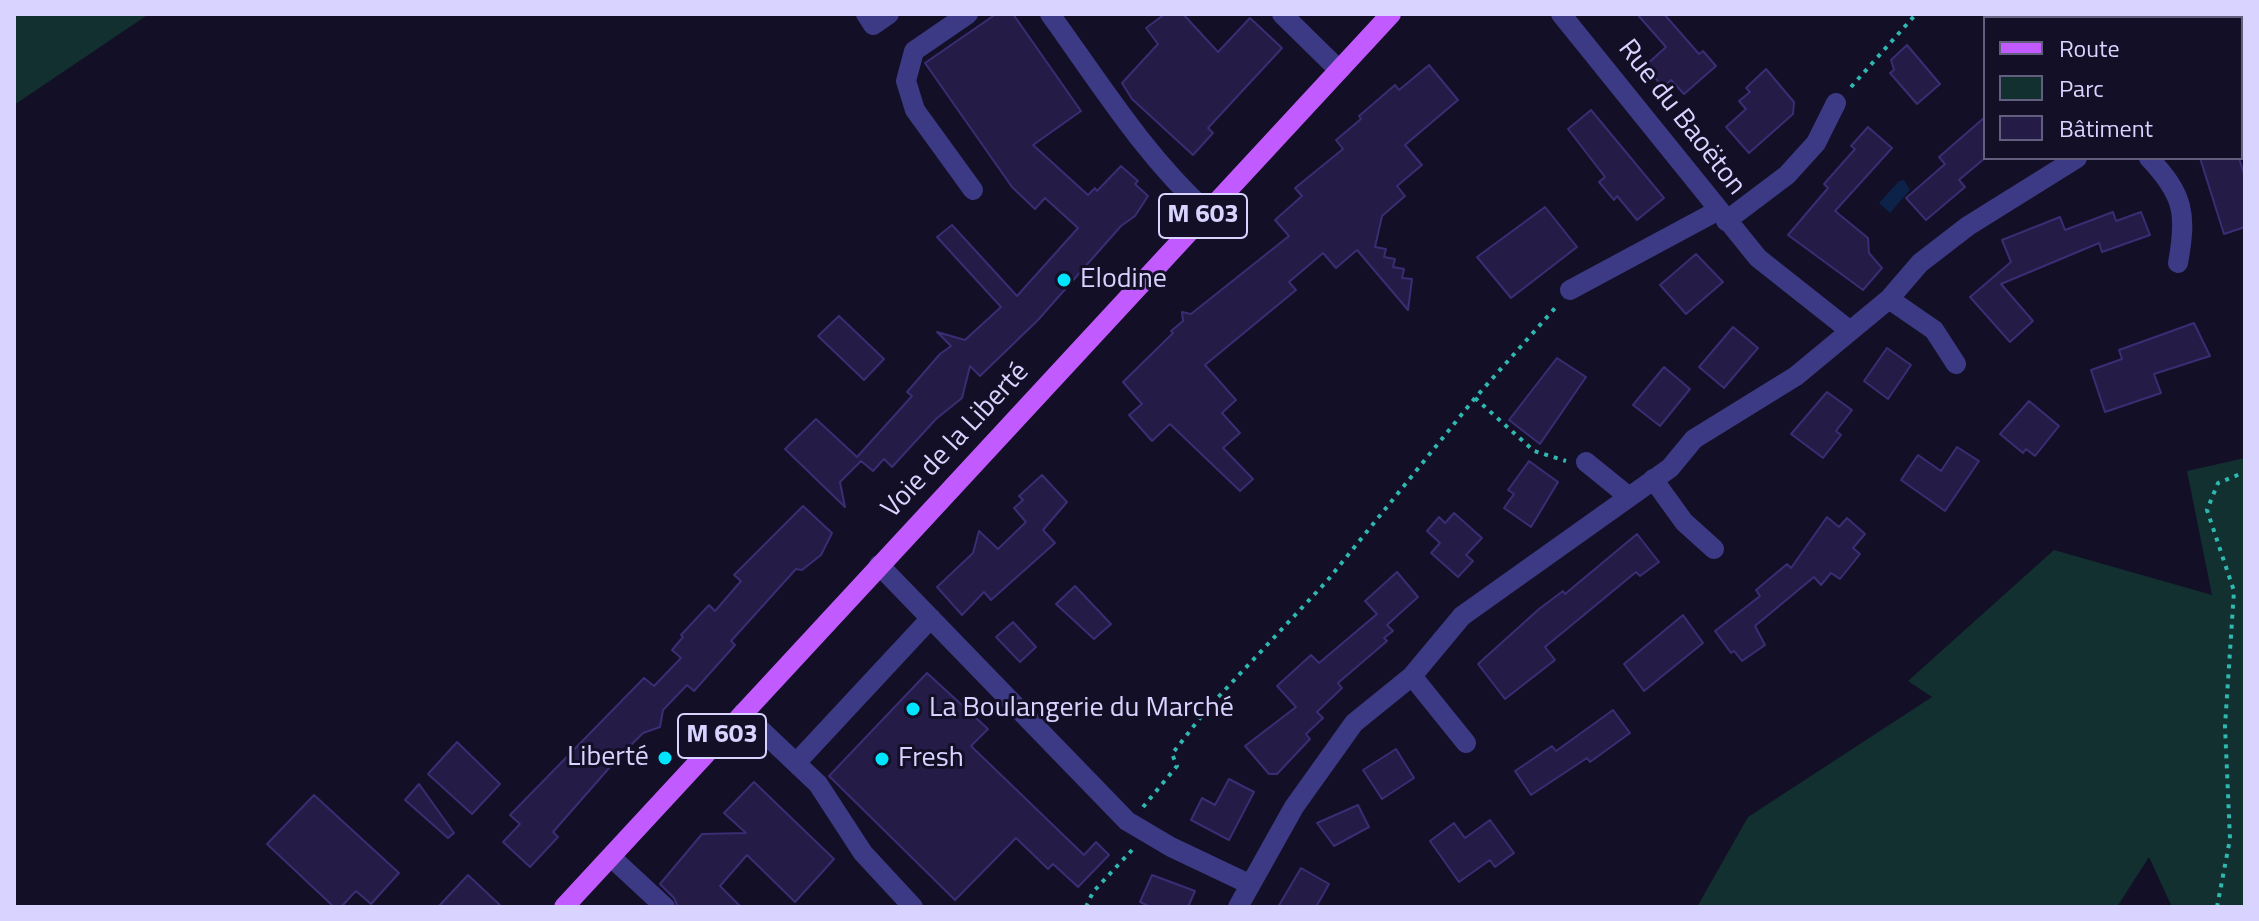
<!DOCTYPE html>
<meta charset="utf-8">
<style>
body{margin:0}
#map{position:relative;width:2259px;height:921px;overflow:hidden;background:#130f26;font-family:"Titillium Web",sans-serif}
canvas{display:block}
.frame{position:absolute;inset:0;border:16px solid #d9d4ff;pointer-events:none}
.legend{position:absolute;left:1983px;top:16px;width:260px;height:144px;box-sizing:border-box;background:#130f26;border:2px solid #625e7d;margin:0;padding:10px 14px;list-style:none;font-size:24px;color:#d9d4ff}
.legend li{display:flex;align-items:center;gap:16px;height:40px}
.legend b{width:40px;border:2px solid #625e7d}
</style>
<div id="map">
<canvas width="2259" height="921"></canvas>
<div class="frame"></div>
<ul class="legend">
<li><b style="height:10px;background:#c25bff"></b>Route</li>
<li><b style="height:22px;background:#12302f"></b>Parc</li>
<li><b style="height:22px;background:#241b47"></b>Bâtiment</li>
</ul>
</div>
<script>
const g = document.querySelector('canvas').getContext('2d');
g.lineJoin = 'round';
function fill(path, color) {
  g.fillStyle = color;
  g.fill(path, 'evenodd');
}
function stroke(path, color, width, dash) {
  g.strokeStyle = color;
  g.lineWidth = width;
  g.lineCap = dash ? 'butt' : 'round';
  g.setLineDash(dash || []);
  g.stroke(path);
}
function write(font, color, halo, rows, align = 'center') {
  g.font = font + ' "Titillium Web",sans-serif';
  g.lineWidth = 6;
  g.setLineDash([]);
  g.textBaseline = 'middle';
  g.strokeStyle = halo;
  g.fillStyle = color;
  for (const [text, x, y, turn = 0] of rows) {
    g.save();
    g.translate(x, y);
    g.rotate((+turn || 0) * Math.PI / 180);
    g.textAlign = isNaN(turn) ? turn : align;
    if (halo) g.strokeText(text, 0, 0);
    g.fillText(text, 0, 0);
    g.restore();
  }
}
fill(new Path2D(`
 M14 14H149L14 105Z
 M2245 458V907H2172L2149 857 2117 907H1697L1748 817 1932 697 1908 681 2054 550 2212 595 2187 471Z`), '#12302f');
fill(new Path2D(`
 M1904 180 1910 190 1890 213 1879 203 1899 181Z`), '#0c2248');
const building = new Path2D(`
 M996 14H1013L1081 111 1033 145 1088 195 1095 188 1097 191 1121 166 1138 181 1135 184 1148 196 1135 216 1121 226 1038 320 980 376 970 366 962 398 936 419 892 467 884 459 873 471 861 461 840 482 845 507 785 449 816 419 857 457 912 396 907 392 940 354 951 346 937 332 965 340 1001 307 937 237 952 225 1017 296 1078 228 1045 198 1035 209 1012 187 925 63Z
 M1165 14H1183L1218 52 1250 18 1282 48 1208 128 1213 133 1193 155 1132 99 1122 83 1158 44 1146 28Z
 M1637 14H1664L1699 54 1703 51 1716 66 1684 94 1671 80 1663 87 1645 66 1666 47Z
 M1907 45 1940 84 1917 104 1890 73 1894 70 1891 60Z
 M1429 65 1458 100 1405 145 1422 165 1397 186 1405 196 1382 216 1375 247 1386 249 1384 257 1395 259 1393 267 1404 269 1402 278 1412 279 1408 310 1357 250 1336 268 1323 253 1289 282 1296 290 1205 365 1236 400 1222 413 1240 433 1223 448 1253 479 1240 491 1170 424 1152 441 1129 415 1142 404 1123 382 1173 333 1171 331 1183 321 1182 312 1191 314 1289 236 1275 220 1302 196 1295 188 1343 149 1336 140 1361 119 1359 116 1395 85 1399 90Z
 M1766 69 1794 102 1793 114 1749 153 1726 127 1746 109 1739 101 1750 92 1746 88Z
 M1591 110 1664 198 1637 220 1617 196 1614 200 1599 182 1605 177 1568 129Z
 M1985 117V158L1959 180 1965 187 1926 220 1906 198 1945 164 1939 157Z
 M1868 127 1892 148 1835 211 1868 238 1869 253 1882 268 1863 290 1788 235 1828 188 1824 184 1855 149 1851 146Z
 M2200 158H2239L2245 177V227L2224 234Z
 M1545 207 1577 247 1511 298 1477 257Z
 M2113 212 2116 221 2141 212 2150 235 2102 252 2099 243 2001 284 2033 321 2010 342 1970 297 2011 262 2002 240 2060 217 2065 230Z
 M1696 254 1723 282 1686 314 1660 285Z
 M839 316 884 359 864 380 818 336Z
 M2194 323 2210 356 2154 374 2161 393 2105 412 2091 370 2122 359 2119 350Z
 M1733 327 1758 348 1724 388 1699 367Z
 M1887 348 1911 365 1888 399 1864 381Z
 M1557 358 1586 377 1540 444 1509 420Z
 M1664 367 1690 389 1660 426 1633 405Z
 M1827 392 1852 410 1836 431 1841 435 1823 458 1791 434Z
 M2029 401 2059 426 2035 456 2026 449 2023 453 2000 434Z
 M1957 447 1979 461 1945 511 1901 480 1918 455 1941 471Z
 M1529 461 1558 482 1531 527 1504 508 1514 494 1508 490Z
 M1042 475 1067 502 1043 530 1055 543 991 600 984 592 962 615 937 587 973 553 979 531 998 549 1026 522 1014 508 1023 500 1019 496Z
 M803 506 832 533 821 555 802 570 796 569 731 641 735 645 694 691 687 685 663 710 660 727 643 733 617 759 553 832 558 837 530 867 503 842 520 824 510 815 644 678 654 686 681 658 672 650 683 637 681 635 709 605 715 611 741 581 734 575Z
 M1454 513 1482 538 1466 555 1473 561 1458 577 1431 553 1440 543 1427 531 1439 517 1445 523Z
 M1827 517 1839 527 1847 518 1865 534 1853 548 1860 554 1840 579 1831 573 1821 585 1814 577 1755 626 1765 645 1742 661 1734 651 1731 653 1715 631 1760 596 1756 590 1787 564 1791 568Z
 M1637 534 1659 562 1640 576 1636 572 1545 647 1555 660 1505 699 1478 664 1539 609 1563 591 1565 594Z
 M1397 572 1418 597 1387 625 1393 631 1384 638 1387 641 1338 683 1342 688 1317 712 1323 718 1306 734 1310 739 1277 774H1269L1245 746 1296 707 1277 686 1311 655 1319 663 1377 614 1365 601Z
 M1075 586 1111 624 1094 639 1056 604Z
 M1683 615 1703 643 1644 691 1624 664Z
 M1013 622 1036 647 1020 662 996 637Z
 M927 673 988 729 971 746 1084 855 1096 842 1109 855 1078 887 1053 864 1048 869 1016 838 955 900 829 776Z
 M1613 710 1630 733 1590 762 1587 758 1531 795 1515 771 1552 746 1556 751Z
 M457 742 500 784 472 814 428 774Z
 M1396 749 1414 778 1382 799 1363 770Z
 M1229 779 1254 792 1229 840 1191 820 1202 798 1215 805Z
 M754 782 834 859 795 902 747 855 720 886 741 907H678L674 898 660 884 702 834 746 833 724 813Z
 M419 784 454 833 448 838 405 800Z
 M314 795 399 873 371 904 356 891 341 907H334L267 844Z
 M1358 805 1369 827 1334 846 1317 823Z
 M1490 820 1514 853 1495 867 1490 860 1459 882 1430 841 1454 823 1465 838Z
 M1301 868 1329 884 1316 907H1278Z
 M468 875 484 890 502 907H438Z
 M1152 875 1195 891 1188 907H1151L1140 902Z`);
fill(building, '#241b47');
stroke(building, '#3b2d73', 2);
stroke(new Path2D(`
 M1851 87 1916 14
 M1475 398 1534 451 1566 461
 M1143 807 1177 766 1172 754 1207 709 1327 581 1475 398 1556 307
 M1086 907 1093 892 1132 850
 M2217 907 2230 839 2225 726 2234 591 2207 510 2218 483 2245 472`), '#2fb8b0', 4, [4, 6]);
stroke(new Path2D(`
 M866 14 873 25 889 14
 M968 14 914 51 906 81 915 110 973 190
 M1050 14C1099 82 1145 156 1207 212
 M1282 14 1339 70
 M1561 14 1758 258 1849 330
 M2241 101 2245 100
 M2149 158C2184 195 2187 214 2178 263
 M1726 221 1787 175 1816 143 1836 103
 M1570 290 1717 211
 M1889 299 1934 330 1956 364
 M1586 462 1628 496
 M1653 479 1684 522 1714 549
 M879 565 1127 821 1171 847 1249 884
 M1412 676 1466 743
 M743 713 818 784 863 853 913 907
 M796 763 931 618
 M611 857 665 907
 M1238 907 1294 807 1354 723 1412 676 1462 616 1670 468 1694 439 1796 376 1889 299 1920 263 1968 226 2077 158`), '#3d3a85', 20);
stroke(new Path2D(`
 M564 907 1391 14`), '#c25bff', 20);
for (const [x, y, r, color] of [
 [1064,280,8,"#00e5ff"],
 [913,709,8,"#00e5ff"],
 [665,758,8,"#00e5ff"],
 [882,759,8,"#00e5ff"]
]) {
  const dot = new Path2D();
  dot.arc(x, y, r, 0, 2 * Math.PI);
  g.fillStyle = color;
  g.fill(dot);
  stroke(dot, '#130f26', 3);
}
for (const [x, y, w] of [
 [1203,216,88],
 [722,736,88]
]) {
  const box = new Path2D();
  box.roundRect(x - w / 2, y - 22, w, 44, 6);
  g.fillStyle = '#130f26';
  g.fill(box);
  stroke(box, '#d9d4ff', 2);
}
write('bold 26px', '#d9d4ff', null, [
 ["M 603",1203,216],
 ["M 603",722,736]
]);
write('28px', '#d9d4ff', '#130f26', [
 ["Rue du Baoëton",1681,118,52],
 ["Voie de la Liberté",956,441,-47]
]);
write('28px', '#d9d4ff', '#130f26', [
 ["Elodine",1080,280],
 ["La Boulangerie du Marché",929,709],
 ["Liberté",649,758,"right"],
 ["Fresh",898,759]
], 'left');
</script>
